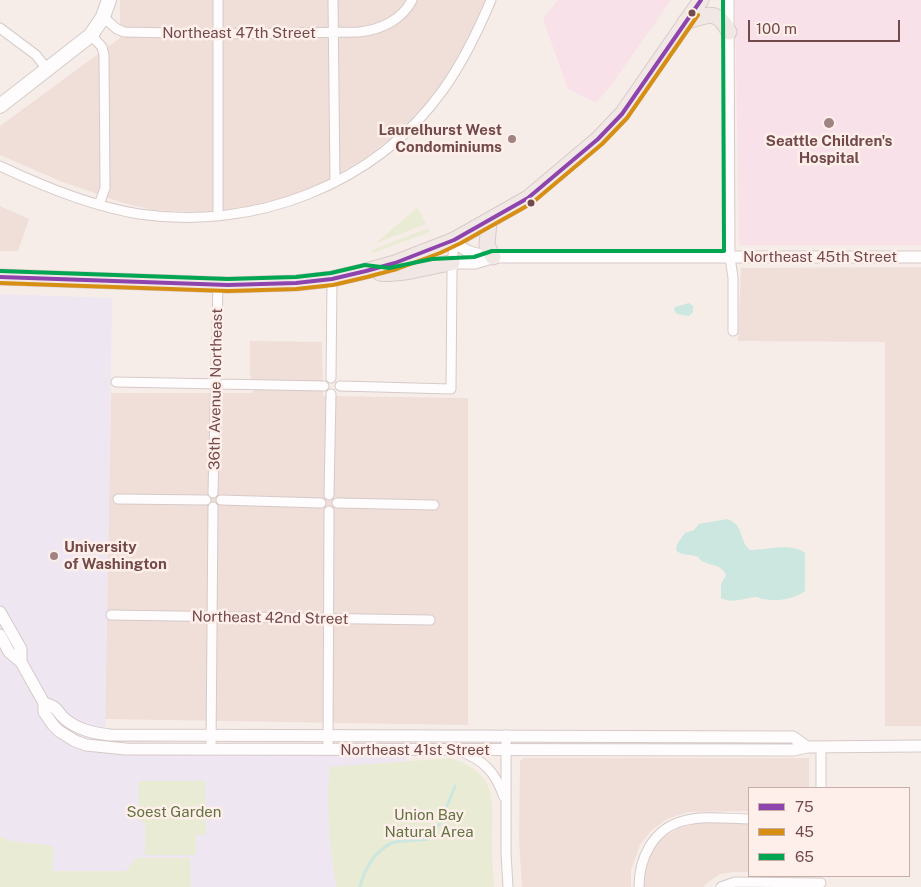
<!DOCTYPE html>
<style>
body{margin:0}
#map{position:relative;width:921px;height:887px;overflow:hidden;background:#f6ede9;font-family:"Public Sans",sans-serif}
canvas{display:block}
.legend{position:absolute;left:748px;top:787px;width:162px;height:90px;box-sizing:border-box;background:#feefea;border:1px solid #c6adaa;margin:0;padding:6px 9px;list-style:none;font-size:15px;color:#734a4b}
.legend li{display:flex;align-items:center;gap:10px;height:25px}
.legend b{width:25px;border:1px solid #c6adaa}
.scale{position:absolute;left:748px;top:20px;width:152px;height:22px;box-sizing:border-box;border:2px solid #734a4b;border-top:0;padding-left:6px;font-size:15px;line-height:18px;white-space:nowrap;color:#734a4b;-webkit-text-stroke:4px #feefea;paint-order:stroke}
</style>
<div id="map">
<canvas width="921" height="887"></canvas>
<ul class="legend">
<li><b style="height:6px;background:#8e44ad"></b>75</li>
<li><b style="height:6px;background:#d68f13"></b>45</li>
<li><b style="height:6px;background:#00a651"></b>65</li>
</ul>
<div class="scale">100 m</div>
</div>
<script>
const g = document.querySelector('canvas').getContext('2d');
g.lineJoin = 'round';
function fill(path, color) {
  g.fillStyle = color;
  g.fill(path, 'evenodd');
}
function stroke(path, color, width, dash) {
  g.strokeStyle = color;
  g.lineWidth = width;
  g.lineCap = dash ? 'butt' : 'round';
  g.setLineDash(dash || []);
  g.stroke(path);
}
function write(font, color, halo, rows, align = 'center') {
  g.font = font + ' "Public Sans",sans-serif';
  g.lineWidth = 5;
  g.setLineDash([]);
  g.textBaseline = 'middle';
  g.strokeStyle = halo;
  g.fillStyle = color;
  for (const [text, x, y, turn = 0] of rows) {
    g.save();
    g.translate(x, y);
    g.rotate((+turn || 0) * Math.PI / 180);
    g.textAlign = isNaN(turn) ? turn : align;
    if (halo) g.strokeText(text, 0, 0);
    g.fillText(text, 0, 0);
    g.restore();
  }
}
fill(new Path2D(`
 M120 0H488L468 43 447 77 429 101 398 133 365 158 314 188 264 204 243 208 200 212 153 210 123 203 60 181 0 155V126L120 38Z
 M0 206 29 219 18 251H0Z
 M921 267V726H885V342L738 341 741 268Z
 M250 341 322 342 323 396 468 398V725L105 719 111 393H253L250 372Z
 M524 758H809V788H750V811L688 812 667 819 651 831 640 845 631 870V887H522L519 840 520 761Z
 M697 823H750V872H734L720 874 708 882 703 887H644L646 864 657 844 663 838 677 829Z`), '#f0ded9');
fill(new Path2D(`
 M0 294 112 298 105 750 406 755V887H0Z`), '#eee6f1');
fill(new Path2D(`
 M558 0H671L610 87 596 103 568 89 543 19Z
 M735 0H921V245H739Z`), '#f8e1e8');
fill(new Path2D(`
 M417 207 426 224 376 243 417 208Z
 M428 228 430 232 375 252 370 251Z
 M451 758C464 763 478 769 486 782 495 798 492 822 492 840 492 856 493 871 494 887H336L330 840 328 798 330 767Z
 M139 781H205L206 835H196V855H145V822L139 821Z
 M0 836 10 841 49 845 53 847 52 871H127L136 858H190L191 887H0Z`), '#eaebd4');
fill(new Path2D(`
 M689 303 693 306V312L689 316 677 314 674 310 675 307Z
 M727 519C745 525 738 540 750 550 767 550 790 542 805 553V591C794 599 778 602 763 599 760 599 759 597 756 597 745 598 731 604 721 598V584L726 575C722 564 710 566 702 561 696 557 703 558 695 556 688 554 682 556 676 550L677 544 685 533 694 530 699 524Z`), '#cbe7df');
stroke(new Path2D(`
 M360 887C364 869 376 849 394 842L429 839 441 821 455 786`), '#cbe7df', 3);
const minor = new Path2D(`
 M218 0V216
 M333 0 335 182
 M729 0 730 257 733 278V331
 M103 17 117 29 124 32 218 34 359 32C380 30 402 20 412 0
 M0 28 36 55 47 69
 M91 35 102 47 104 55 105 188 99 205
 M0 166C44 187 91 206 139 214 254 231 375 185 443 90 463 62 478 31 491 0
 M331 378 332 279
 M116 382 324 386
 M340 386 451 389 452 272 454 240
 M213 493 218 284
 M329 495 331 394
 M118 499 206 500
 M221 500 321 503
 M337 503 434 505
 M111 615 430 620
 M506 735V853L508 887
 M821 747V788
 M211 748 213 507
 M328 749 329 511
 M460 751C485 761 495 772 504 797
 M639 887C639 858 653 829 683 821 704 815 729 819 750 819
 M721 887 735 882 821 883`);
const tertiary = new Path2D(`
 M454 240C468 255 474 253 493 257H921
 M452 263H475L492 258
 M0 612 21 649V662
 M0 635 9 652 21 662 44 703V712L53 725 59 731 75 741 86 745 126 749 793 750 807 747 921 746
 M44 703C60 708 54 709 65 719 78 730 94 733 110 735L793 737 807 747`);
const secondary = new Path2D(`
 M0 106 91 35 103 17 109 0`);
const primary = new Path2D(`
 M685 22C707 15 717 8 729 32
 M489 221 487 245 493 257
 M380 273C402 276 430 265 452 263
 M0 277 228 285 296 283 332 279 366 271 395 263 454 240 528 198 598 139 622 114 701 0`);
stroke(minor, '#d6cac8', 11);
stroke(tertiary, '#d6cac8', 13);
stroke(secondary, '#d6cac7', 16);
stroke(primary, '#d8cac9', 17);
stroke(minor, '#fefcfc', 9);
stroke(tertiary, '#fefcfc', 11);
stroke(secondary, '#fefcfc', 14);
stroke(primary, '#f1e8e5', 15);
stroke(new Path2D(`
 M0 277 228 285 296 283 332 279 366 271 395 263 454 240 528 198 598 139 622 114 701 0`), '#8e44ad', 4);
stroke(new Path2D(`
 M0 283 228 291 296 289 333 285 367 277 397 269 440 253 461 243 532 203 602 144 627 118 698 15`), '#d68f13', 4);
stroke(new Path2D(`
 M0 271 228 279 296 277 331 273 365 265 389 268 432 259 474 257 492 251H724L723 0`), '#00a651', 4);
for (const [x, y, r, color] of [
 [692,13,4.5,"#734a4b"],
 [829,123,6,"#a18382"],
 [512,139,5,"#a18382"],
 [531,203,4.5,"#734a4b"],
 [54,556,5,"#a18382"]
]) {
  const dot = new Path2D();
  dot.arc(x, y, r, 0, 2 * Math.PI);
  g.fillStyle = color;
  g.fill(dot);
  stroke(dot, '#feefea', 2);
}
write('15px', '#734a4b', '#feefea', [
 ["Northeast 47th Street",239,33],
 ["Northeast 45th Street",820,257],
 ["36th Avenue Northeast",216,389,-89],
 ["Northeast 42nd Street",270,618,1],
 ["Northeast 41st Street",415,750]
]);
write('bold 15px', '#734a4b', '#feefea', [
 ["Laurelhurst West",502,130],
 ["Condominiums",502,147],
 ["Seattle Children's",829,141,"center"],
 ["Hospital",829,158,"center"],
 ["University",64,547,"left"],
 ["of Washington",64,564,"left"]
], 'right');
write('15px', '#627340', '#feefea', [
 ["Soest Garden",174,812],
 ["Union Bay",429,815],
 ["Natural Area",429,832]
]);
</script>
